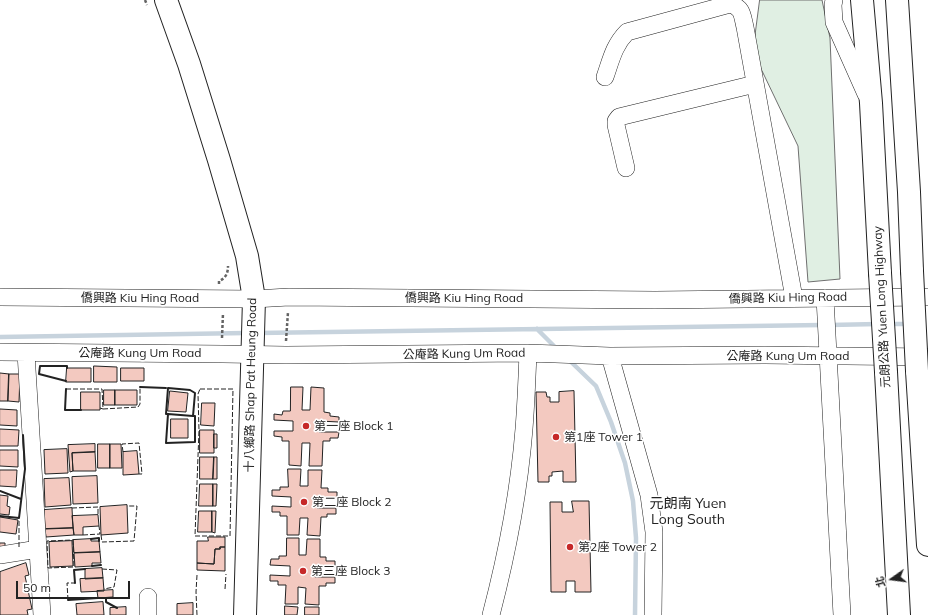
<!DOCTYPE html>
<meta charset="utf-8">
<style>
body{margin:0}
#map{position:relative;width:928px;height:615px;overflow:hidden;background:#fff;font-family:Mulish,"Noto Sans TC",sans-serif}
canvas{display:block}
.north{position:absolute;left:872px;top:559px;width:40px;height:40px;-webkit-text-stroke:3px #fff;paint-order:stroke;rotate:256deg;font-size:11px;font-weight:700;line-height:16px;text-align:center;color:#222}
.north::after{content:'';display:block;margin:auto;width:14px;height:18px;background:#222;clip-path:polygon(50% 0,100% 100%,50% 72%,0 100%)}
.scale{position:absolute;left:16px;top:581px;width:114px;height:18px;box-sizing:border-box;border:2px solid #222;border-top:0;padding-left:5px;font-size:12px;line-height:14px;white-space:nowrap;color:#222;-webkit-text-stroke:3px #fff;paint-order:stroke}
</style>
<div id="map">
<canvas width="928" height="615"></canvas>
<div class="north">北</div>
<div class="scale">50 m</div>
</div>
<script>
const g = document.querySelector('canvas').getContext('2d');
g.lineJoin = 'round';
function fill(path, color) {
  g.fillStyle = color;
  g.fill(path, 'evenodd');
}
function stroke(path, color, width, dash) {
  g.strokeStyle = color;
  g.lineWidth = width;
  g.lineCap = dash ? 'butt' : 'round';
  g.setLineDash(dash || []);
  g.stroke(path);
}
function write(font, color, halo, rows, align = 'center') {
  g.font = font + ' Mulish,"Noto Sans TC",sans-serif';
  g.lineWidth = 3;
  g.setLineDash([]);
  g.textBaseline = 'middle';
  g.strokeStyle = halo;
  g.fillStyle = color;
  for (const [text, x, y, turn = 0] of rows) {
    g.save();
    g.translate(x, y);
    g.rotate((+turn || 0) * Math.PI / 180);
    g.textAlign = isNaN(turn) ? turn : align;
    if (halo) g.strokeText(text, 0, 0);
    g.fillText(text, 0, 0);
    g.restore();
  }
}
const green = new Path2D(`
 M760 0H822L830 38 840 279 808 282 798 146 753 52Z`);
fill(green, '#e0efe3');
stroke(green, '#6f6f6f', 1);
stroke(new Path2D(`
 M890 324H908
 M830 325 878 324
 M537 329 558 350
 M258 333 822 325
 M0 337 246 333
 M568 359 596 386 611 422 625 463 633 501 636 538 635 615`), '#c7d3dd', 4.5);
const building = new Path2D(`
 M94 366 117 367V382H94Z
 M67 368H91V382H66Z
 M121 368H144V381H121Z
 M0 373 9 374 8 401H0Z
 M9 374H20L19 402 8 401Z
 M291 387H303L302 410H310L311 387 324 388V412L330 413V416L339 417V422L319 421V432H339L338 438H330V441H323L322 466H309L310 443H302L301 466 289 465V441H282V437L274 436V431H293V421L274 420V414L282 415 283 411H290Z
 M104 390H115V405H104Z
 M115 390H137V405H115Z
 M170 391 188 393 186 412 168 411Z
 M574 391 576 482H563V471L552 472V476H549V482H538L536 392H546L547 397H550V402H559V392Z
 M81 392H100V410H81Z
 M202 403H215L214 426 201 425Z
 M0 409 17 410V426L0 425Z
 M171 419H188V438H171Z
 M0 429 19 430 18 446H0Z
 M200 430H214V453H200Z
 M214 434H217V448H214Z
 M95 444V452L72 453 73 471 70 472 68 445Z
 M98 444H110V468H98Z
 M110 444H121L122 468H110Z
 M67 449 68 473 45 474 44 450Z
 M0 450H18V467L0 466Z
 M137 451 139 474 123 475V452Z
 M95 452 96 471H73L72 453Z
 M200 457H214L213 479H200Z
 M214 457H217V479H213Z
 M288 469H301L300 486H308V470H322L321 488H328V492H337V498L317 497V508H336V514H327V517H321L320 536 307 535 308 518H300L299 535H287V516H280V512H272V506L291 507V497L272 496V490H280V487H288Z
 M0 470H17L16 487 0 486Z
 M97 476 98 503 73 504 72 477Z
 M69 478 71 505 45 507 44 479Z
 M200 484H213V506H199Z
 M213 484H217L216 506H213Z
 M0 495 8 496 7 506 10 507 9 515 0 514Z
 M572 501H589L591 592H575V581H566V592H551L550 502H562V512H573Z
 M127 505 128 533 101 535 100 507Z
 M72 508 73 528 45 529 44 510Z
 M199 511H212V532H198Z
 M212 511H216L215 533 212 532Z
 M98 515 99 526 83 527V535H74L72 516Z
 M0 517 18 520 16 534 0 532Z
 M73 528 74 535 46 537 45 529Z
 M208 537H225V547H220V549H215L214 564 197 563V541H208Z
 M287 538H299V555H306L307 539H320V557H326V561H335V567L316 566 315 577H335V583H326V586H319V605L305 604 306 588 298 587V604H285L286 585H278V581H270V575L290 576V566L270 565 271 559H279V556H286Z
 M91 539V541H99L100 552 74 553 73 540Z
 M72 541 73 566 50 567 49 542Z
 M0 543H5V548L0 549Z
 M220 547H225V571L197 570V563L214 564 215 549H220Z
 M100 552 101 563H92V566L75 567 74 553Z
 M26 563 29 575 25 576 32 609 27 610 28 615H0V572Z
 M102 568 103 578 85 579V569Z
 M103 578 104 591 81 592 80 579Z
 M113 590V597L98 598 97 591Z
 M103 602 104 615H77L76 604Z
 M193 603V615H177V604Z
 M285 606 298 607 297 615H285Z
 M126 607V615H110V608Z
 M305 607H319V615H305Z`);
fill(building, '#f3c9c0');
stroke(building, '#222', 1);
const minor = new Path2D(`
 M834 0 833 5 834 22 866 94
 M605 77C611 60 614 45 627 32L730 4C743 8 742 15 745 27L794 298
 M626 168 616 125V121L619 117 755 84
 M0 297 254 299 289 297 655 300 928 297
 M825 298 842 615
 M0 352 223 354 286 355 528 353 610 356 765 355 928 357
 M26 353 42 615
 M610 356 649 495 654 532 653 615
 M0 555 38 549
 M148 615V597
 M491 615C507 554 519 492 524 429 526 404 527 378 528 353`);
const major = new Path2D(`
 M166 0 189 64 219 160 247 256 254 299 245 615`);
const highway = new Path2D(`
 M862 0 871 103 880 273
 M897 0 909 192 912 271
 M917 371 928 545
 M886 372 899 615`);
stroke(minor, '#222', 18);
stroke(major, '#222', 24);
stroke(highway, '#222', 24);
stroke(new Path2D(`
 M145 0 147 5
 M219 284V281C226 278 228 273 228 266
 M222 338 223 313
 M286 341 288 312`), '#646464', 2.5, [3, 2]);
stroke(minor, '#fff', 17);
stroke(major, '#fff', 22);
stroke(highway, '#fff', 22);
const highwayBridge = new Path2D(`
 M912 271 917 371
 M880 273 886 372`);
stroke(highwayBridge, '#222', 24, []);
stroke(highwayBridge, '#fff', 22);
stroke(new Path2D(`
 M66 389H102L103 409 100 408
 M200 389H233L230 536H195L199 430 198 394Z
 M103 409 138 407 140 404V387
 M123 452 122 444 139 443 142 474H139
 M72 508 98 507V515
 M19 521V547
 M83 535 100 534 99 526
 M101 535 102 542 134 541 137 506H127
 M73 540 74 567 48 568 47 541Z
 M102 569 117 570 114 587 104 589
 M197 575 196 592 197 615
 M225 589 226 574
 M68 600 67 583H75`), '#222', 1, [5, 2]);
stroke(new Path2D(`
 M66 381 39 374 40 366H67V368
 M140 387 166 388
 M66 389 65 410H81
 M168 414 166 443 195 442V416H193L168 414H166L168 388 190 390 195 393 193 416
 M0 491 21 499
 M0 516 19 518 25 469 23 435
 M91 539 99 538V541
 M92 566 101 565
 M75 583 74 570 85 569
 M106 598V602L117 608
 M68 600 98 598`), '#222', 2);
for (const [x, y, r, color] of [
 [306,426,4,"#c62828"],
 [556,437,4,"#c62828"],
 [304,502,4,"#c62828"],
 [570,547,4,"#c62828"],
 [303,571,4,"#c62828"]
]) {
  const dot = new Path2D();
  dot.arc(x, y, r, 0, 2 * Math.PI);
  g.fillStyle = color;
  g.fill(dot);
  stroke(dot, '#fff', 1.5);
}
write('12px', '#222', '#fff', [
 ["僑興路 Kiu Hing Road",140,298],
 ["僑興路 Kiu Hing Road",464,298],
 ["僑興路 Kiu Hing Road",788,298,-1],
 ["元朗公路 Yuen Long Highway",882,307,-93],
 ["公庵路 Kung Um Road",140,353],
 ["公庵路 Kung Um Road",464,354,-1],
 ["公庵路 Kung Um Road",788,356],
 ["十八鄉路 Shap Pat Heung Road",251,385,-89]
]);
write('12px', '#222', '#fff', [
 ["第一座 Block 1",314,426],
 ["第1座 Tower 1",564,437],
 ["第二座 Block 2",312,502],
 ["第2座 Tower 2",578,547],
 ["第三座 Block 3",311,571]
], 'left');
write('14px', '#222', '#fff', [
 ["元朗南 Yuen",688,504],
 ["Long South",688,520]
]);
</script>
